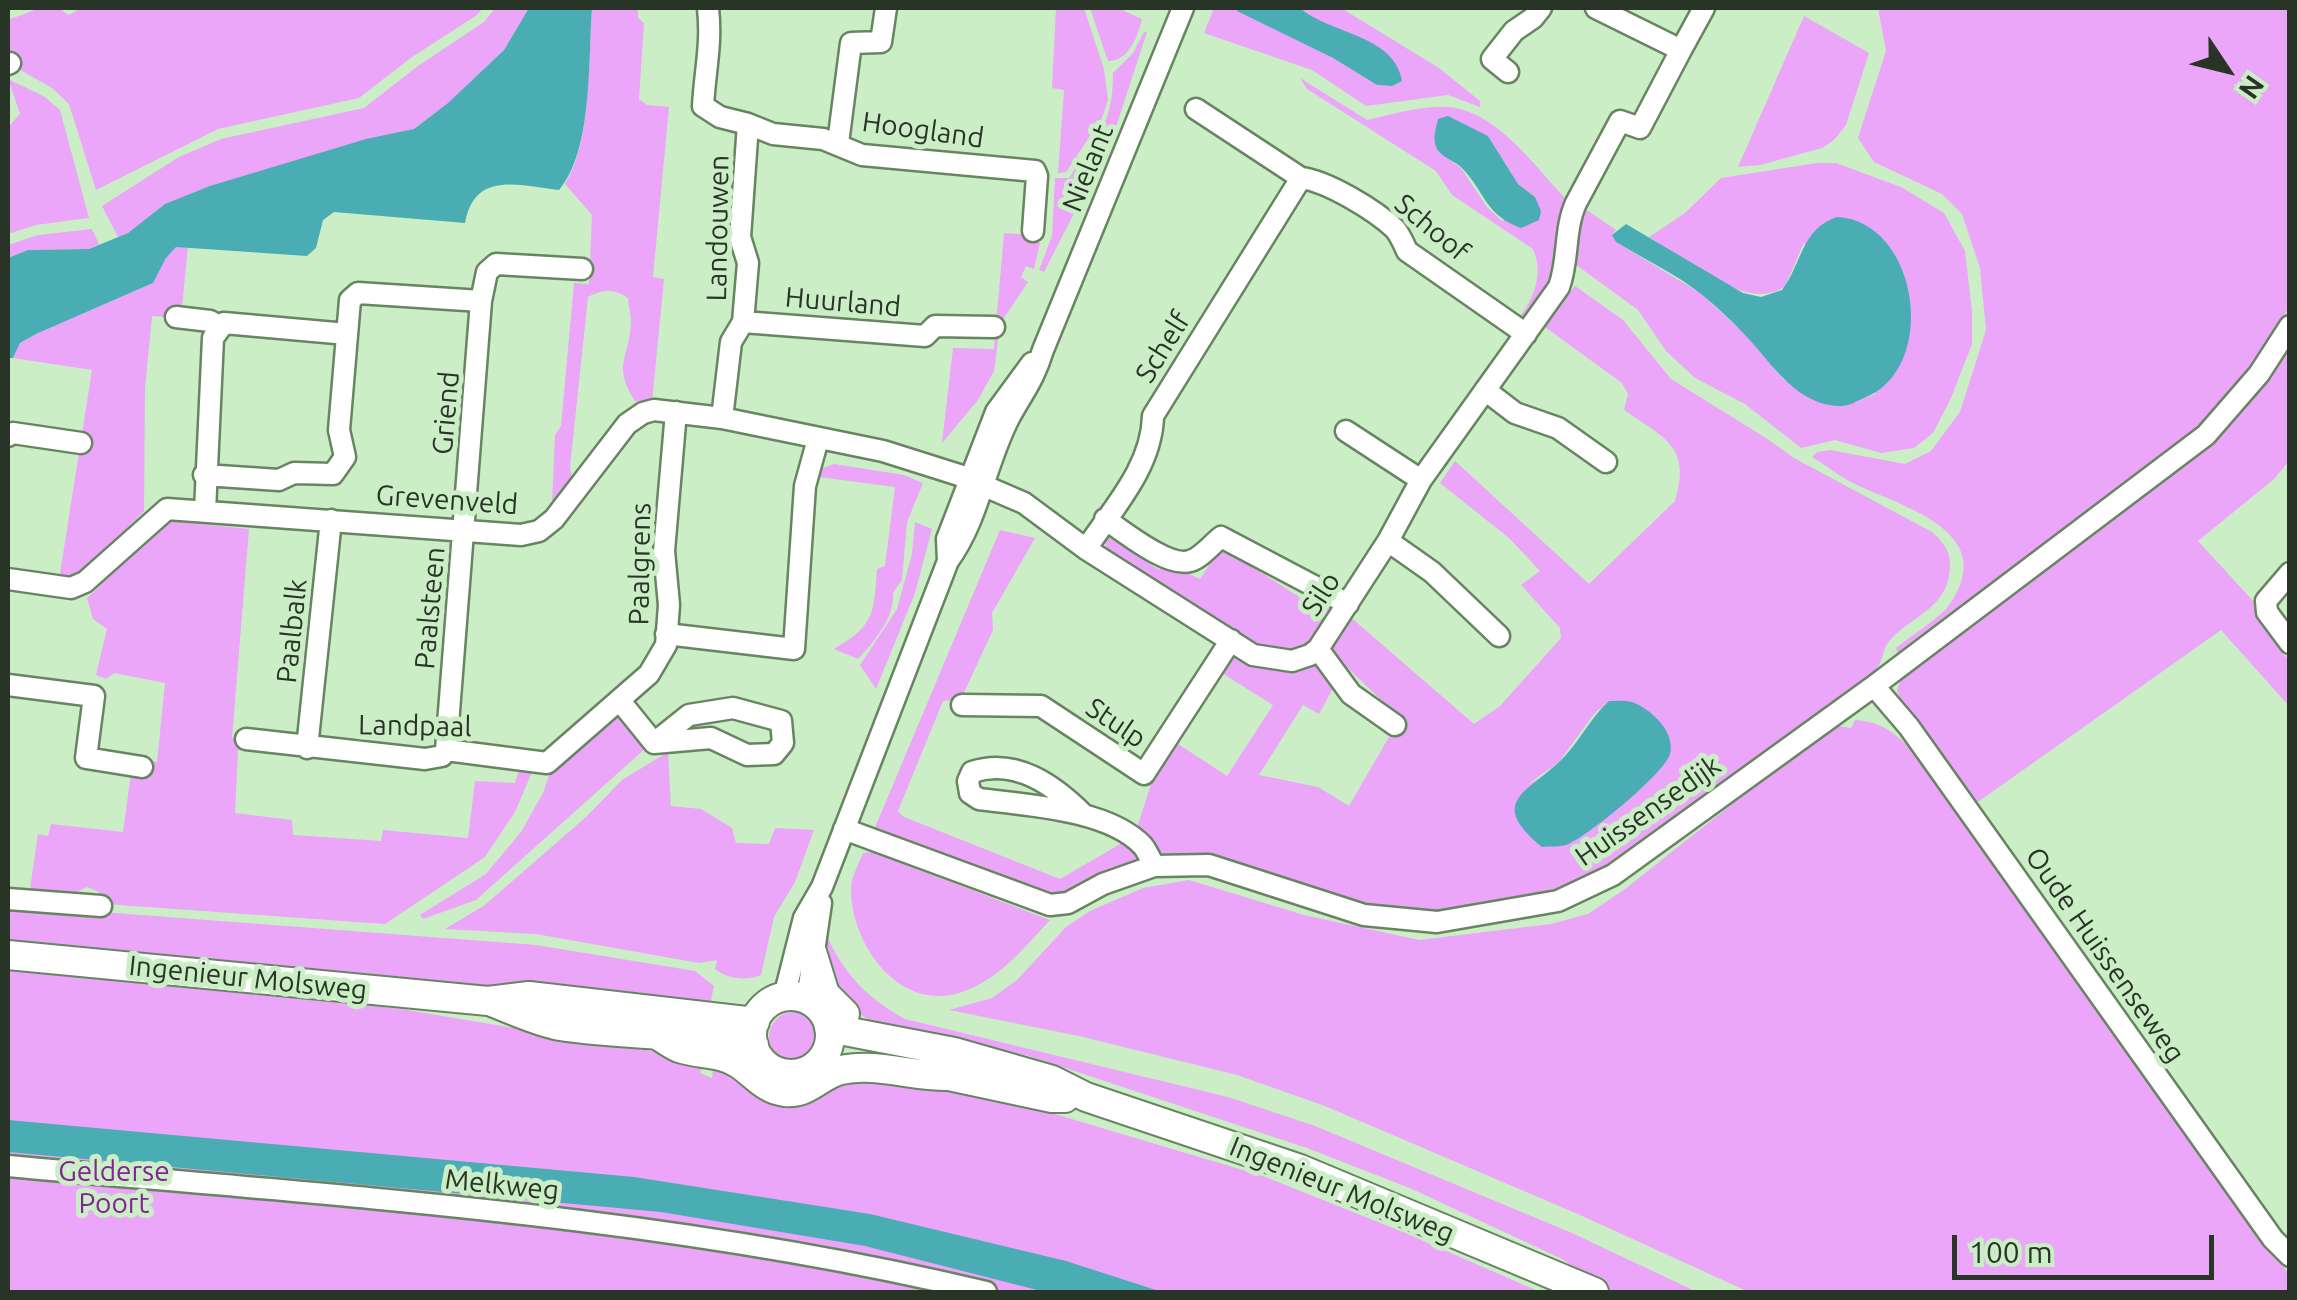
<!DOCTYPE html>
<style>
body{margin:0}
#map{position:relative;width:2297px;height:1300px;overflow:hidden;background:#cceec6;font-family:Ubuntu,sans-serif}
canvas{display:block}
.frame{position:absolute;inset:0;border:10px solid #283526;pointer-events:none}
.north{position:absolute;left:2177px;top:20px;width:100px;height:100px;-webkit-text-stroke:8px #cceec6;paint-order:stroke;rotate:125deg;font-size:28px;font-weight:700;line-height:40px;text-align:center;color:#283526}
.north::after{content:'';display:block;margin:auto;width:35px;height:45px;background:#283526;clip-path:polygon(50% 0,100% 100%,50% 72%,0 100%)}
.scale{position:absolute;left:1952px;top:1235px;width:262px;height:45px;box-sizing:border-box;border:5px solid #283526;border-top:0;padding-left:12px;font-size:30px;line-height:35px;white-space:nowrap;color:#283526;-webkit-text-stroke:8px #cceec6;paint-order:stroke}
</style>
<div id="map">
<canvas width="2297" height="1300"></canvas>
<div class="frame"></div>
<div class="north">N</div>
<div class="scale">100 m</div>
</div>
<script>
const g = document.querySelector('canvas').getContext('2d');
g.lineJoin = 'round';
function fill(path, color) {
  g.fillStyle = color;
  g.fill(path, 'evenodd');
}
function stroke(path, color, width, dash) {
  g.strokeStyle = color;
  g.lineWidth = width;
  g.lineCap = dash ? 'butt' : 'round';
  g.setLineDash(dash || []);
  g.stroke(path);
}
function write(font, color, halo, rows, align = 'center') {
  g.font = font + ' Ubuntu,sans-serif';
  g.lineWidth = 10;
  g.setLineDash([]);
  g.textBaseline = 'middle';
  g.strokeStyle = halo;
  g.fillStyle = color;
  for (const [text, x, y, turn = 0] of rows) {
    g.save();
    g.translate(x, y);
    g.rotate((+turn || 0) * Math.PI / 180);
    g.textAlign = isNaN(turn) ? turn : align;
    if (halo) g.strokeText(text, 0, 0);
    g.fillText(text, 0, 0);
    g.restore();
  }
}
fill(new Path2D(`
 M40 8H59L68 15 82 8H483L477 15 412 57 359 98 218 129 96 190 69 104 52 88 8 63V20Z
 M495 8H529L504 50 448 103 414 129 333 149 165 204 128 233 118 237 102 206 179 157 221 139 364 108 418 66 484 22Z
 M592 8H638V18L644 23 639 99 647 105 669 107 653 277 664 279 652 402 635 401C612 366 629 358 631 323 631 315 629 306 628 298 612 288 604 289 588 297L570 467 572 477 552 503 555 435 561 426 574 283 589 284 592 215 565 184C592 141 588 59 592 8Z
 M1056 8H1084L1104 69 1108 100 1102 118 1066 172 1058 173 1064 90 1052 88Z
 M1090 8H1118L1142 19C1137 38 1129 61 1108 61Z
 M1214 8H1238V11L1333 58 1377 85 1392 86 1402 81 1300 8H1341L1439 68 1480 101V107L1448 95 1366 106 1312 70 1204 33Z
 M1878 8H2289V307L2249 375 2204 431 1898 655 1896 648C1912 635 1931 624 1946 609 1952 602 1958 591 1961 582 1981 524 1889 502 1851 482 1838 475 1825 465 1812 457L1817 452 1830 450 1905 464 1931 451 1960 412 1986 330 1980 268 1962 214 1942 194 1874 162 1858 138 1886 51Z
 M1804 16 1869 53 1846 125 1834 140 1822 148 1760 165 1738 167Z
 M1144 32H1147L1112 139 1044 272 1039 270 1052 236 1055 178H1069C1097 136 1113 125 1113 73L1133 53Z
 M1300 78 1367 120C1392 114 1419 106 1445 107 1495 108 1535 167 1567 200L1558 277 1525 322 1519 318C1534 298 1544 273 1533 249L1452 195 1436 171 1307 89ZM1488 136 1518 184 1535 197 1502 221 1487 207 1461 168 1438 152Z
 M8 79 45 97 60 110 89 218 36 225 8 234V127L20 114Z
 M1817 163H1836L1901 187 1944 213 1965 251 1972 311V344L1951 398 1933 433 1914 448 1881 453 1835 440 1801 448 1745 404 1695 378 1666 351 1638 310 1575 264 1577 218 1584 208 1616 230 1612 235 1616 242 1700 293 1744 333 1783 379 1813 400 1845 406 1875 394 1804 243 1785 286C1749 315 1682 257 1649 237L1685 213 1721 178Z
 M92 229 99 244 89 249 28 250 8 258V245L38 235Z
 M1004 233 1032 235 1033 239 1040 243 1034 269 1026 266 1021 277 1028 282 1000 324 994 371 978 400 942 443 953 348 994 349Z
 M188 246 181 318 152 316 145 388 144 511 72 583 59 580 92 370 13 358 20 343 36 334 153 283 165 258 175 247Z
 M1575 286 1623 320 1671 379 1769 440 1794 458 1932 532C1942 541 1950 550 1950 564 1950 607 1916 613 1891 639 1882 648 1884 658 1878 667 1869 679 1855 688 1843 698L1573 892 1438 914 1390 911 1167 857 1136 831 1151 784 1150 771 1172 740 1227 776 1273 705 1217 670 1229 654 1260 667H1288L1315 658 1336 683 1319 714 1303 705 1259 775 1318 787 1349 806 1400 718 1328 649 1348 615 1474 724 1500 706 1561 638 1560 628 1521 585 1540 571 1509 538 1440 483 1455 461 1589 584 1675 501C1692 446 1664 438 1624 410L1628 394 1622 383 1545 327ZM1609 701 1632 702 1657 718 1527 785 1559 762 1594 714Z
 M2289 334V461L2274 479 2198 541 2265 614 2274 642 2289 661V706L2221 630 1975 804 1901 703 1897 690 1906 666 2207 439Z
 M834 464 904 475 923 483 907 522 902 580 893 593C895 617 874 642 858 659L834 649C874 626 874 614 877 569L885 566 895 487 819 477 820 469Z
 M168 521 249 529 232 738 257 741V750H238L235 813 292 820 293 835 381 841 383 830 468 838 475 781 515 783 519 770 532 772 515 812 485 857 385 924 105 904 99 892 87 887 66 897 29 896 38 834 48 836 51 824 123 832 133 759 157 762 165 683 114 673 106 679 96 675 107 629 93 619 87 598Z
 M915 522 932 529 915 593 876 689 860 665 897 609 912 554Z
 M1000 530 1035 538 992 613 993 630 961 699 943 701 898 811 904 817 1060 879 1122 843 1140 853V862L1063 903 874 830Z
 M1109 537 1158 569 1174 567 1200 579 1221 547 1304 600 1312 593 1330 605 1331 611 1303 648 1274 651 1250 642 1156 585 1106 549 1105 540Z
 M619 713 647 747 476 900 423 919 420 915 486 874 521 832 543 793 550 772Z
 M1855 720C1890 722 1907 744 1927 769L2235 1204 2289 1274V1292H1749L1580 1215 1325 1106 1237 1075 1079 1036 949 1010 992 998 1017 980 1066 927 1090 911 1143 888 1189 880 1304 915 1419 940 1551 924 1588 914 1625 889 1832 725 1851 728Z
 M668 752 671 806 701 809 732 828 736 843 769 844 775 828 814 830 795 882 774 917 761 975C747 981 727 979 715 969L717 960 699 963 536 934 445 929 485 905 586 817 622 780Z
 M872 852 1050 920C1023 949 998 981 959 993 898 1011 851 944 851 889 851 877 859 864 863 853Z
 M8 906 76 913 89 918 102 912 536 945 695 971 714 986 709 1009 8 941Z
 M822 925C840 969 863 996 905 1019L1228 1097 1315 1126 1572 1233 1697 1292H1614L1560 1258 1412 1189 1307 1148 1029 1056 872 1021C826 997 826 972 822 925Z
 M8 964 181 981 407 1010 698 1059 704 1061 700 1073 712 1078 714 1062 808 1102 861 1074 1001 1098 1263 1176 1403 1232 1540 1292H8Z
 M769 1037a25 25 0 1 1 50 0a25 25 0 1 1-50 0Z`), '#eba5f9');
fill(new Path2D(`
 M529 8H592C588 59 593 151 559 190 519 186 475 170 465 223L334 212 323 220 316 248 307 256 176 247 166 258 153 283 36 334 20 343 13 358H8V258L28 250 89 249 128 233 165 204 210 186 366 139 414 129 448 103 504 50Z
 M1238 8H1300C1330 34 1395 35 1402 81L1392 86 1377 85 1333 58 1237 11Z
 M1448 116 1488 136 1518 184 1535 197 1541 211 1539 220 1521 228C1484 214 1486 193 1462 168 1455 161 1442 158 1437 149 1432 139 1436 129 1438 119Z
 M1837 217C1919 221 1940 369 1864 398 1857 401 1849 406 1842 406 1798 407 1773 365 1746 336 1733 322 1717 307 1701 294 1676 274 1644 259 1616 242L1612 235 1626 224 1743 293 1761 297 1782 290C1802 264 1801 229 1837 217Z
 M1609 701C1616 701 1626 700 1632 702 1651 709 1676 732 1670 754 1664 774 1586 838 1566 845 1559 847 1549 846 1542 847 1489 803 1524 794 1558 763 1578 745 1589 719 1609 701Z
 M8 1120 634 1177 870 1214 1066 1261 1162 1292H1045L865 1246 661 1212 8 1152Z`), '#49adb3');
const minor = new Path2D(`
 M708 8C712 44 705 70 703 106L720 117 748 124 773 134 823 139 862 155 1035 171 1037 176 1033 231
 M1681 50 1704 8
 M8 64 10 63
 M1508 72 1492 59 1514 31 1533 18 1541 8
 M1196 109 1301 178C1327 181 1375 210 1395 229 1400 235 1404 244 1407 251L1526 334
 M838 143 851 43 881 42 886 8
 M176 317 210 321 219 326
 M743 322 925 336 935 326 994 327
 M1485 390 1515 413 1558 428 1606 462
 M722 418 731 342 743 322 748 263 740 237 748 124
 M1346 431 1421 480
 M8 436 13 433 81 443
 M204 475 279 480 294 473 333 474 345 457 339 430 350 300 358 293 481 301
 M205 511 213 338 224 323 347 334
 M1105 519C1123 531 1168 568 1190 561 1201 558 1212 544 1221 537L1348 604
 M1388 541 1432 572 1499 636
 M1086 549C1113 508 1152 467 1153 416L1301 178
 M948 561 947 539 996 412 1032 363
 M2290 573 2266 601 2267 612 2290 643
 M8 579 71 588 85 582 167 509 521 535 539 531 554 519 627 424 643 413 654 410 722 418 883 451 959 475 1024 503 1086 549 1253 655 1292 661 1310 655 1318 649 1388 541 1421 480 1559 287C1569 260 1564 229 1576 203L1620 121 1640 128 1681 50 1596 8
 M666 634 794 649 805 486 818 439
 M1318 649 1351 694 1395 725
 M8 685 94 696 86 758 142 767
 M1874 686 1909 727 2273 1239 2290 1256
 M620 701 654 743
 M962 705 1041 706 1144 774 1231 640
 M733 708 781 721 783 743 774 754 747 755 711 738 654 743 689 715Z
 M246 739 425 759 442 756 446 750 547 763 649 674 666 645 669 605 664 551 676 412
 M307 748 331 520
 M446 750 481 301 487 272 496 264 582 269
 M1084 815C1055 786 1016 757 972 772L968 781 970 793 979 799C1025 805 1109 809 1143 846 1147 851 1151 860 1154 866
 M844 829 1050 905 1068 903 1103 884 1154 866 1209 865 1364 915 1437 922 1558 901 1613 875 1874 686 2206 435 2259 374 2290 326
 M8 899 101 906
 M784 997 804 918 822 887 948 561C979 519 985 464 1009 418 1023 392 1034 380 1043 350L1183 8
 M807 1000 821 903
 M8 1166C335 1196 665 1215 986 1292`);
const major = new Path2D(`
 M812 952 825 994 845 1014
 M8 955 488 1001 529 996 755 1022
 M752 1035a39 39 0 1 1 78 0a39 39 0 1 1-78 0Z
 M494 1003C515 1011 538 1022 560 1026 625 1036 689 1033 754 1045
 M829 1028 954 1052 1052 1080 1086 1097 1300 1169 1594 1292
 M659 1036C665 1040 672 1045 679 1048 699 1055 721 1052 739 1064 754 1074 765 1090 785 1092 808 1095 821 1074 841 1070 876 1062 913 1077 949 1076
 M932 1068 949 1076 1052 1098H1065`);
stroke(minor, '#678561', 25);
stroke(major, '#678561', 32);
stroke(minor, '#fff', 20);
stroke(major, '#fff', 28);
write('28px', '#283526', '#cceec6', [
 ["Hoogland",923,130,8],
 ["Nielant",1088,168,-68],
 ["Landouwen",718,228,-89],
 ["Schoof",1432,228,40],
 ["Huurland",843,302,5],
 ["Schelf",1163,347,-58],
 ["Griend",446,413,-85],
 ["Grevenveld",447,500,4],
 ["Paalgrens",640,564,-89],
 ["Silo",1321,594,-57],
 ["Paalsteen",430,608,-85],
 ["Paalbalk",292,631,-84],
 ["Stulp",1116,723,34],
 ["Landpaal",415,726,1],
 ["Huissensedijk",1648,811,-35],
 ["Oude Huissenseweg",2105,955,55],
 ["Ingenieur Molsweg",248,978,6],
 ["Melkweg",502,1185,6],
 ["Ingenieur Molsweg",1342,1190,22]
]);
write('28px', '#822494', '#cceec6', [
 ["Gelderse",114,1172],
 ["Poort",114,1204]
]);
</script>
